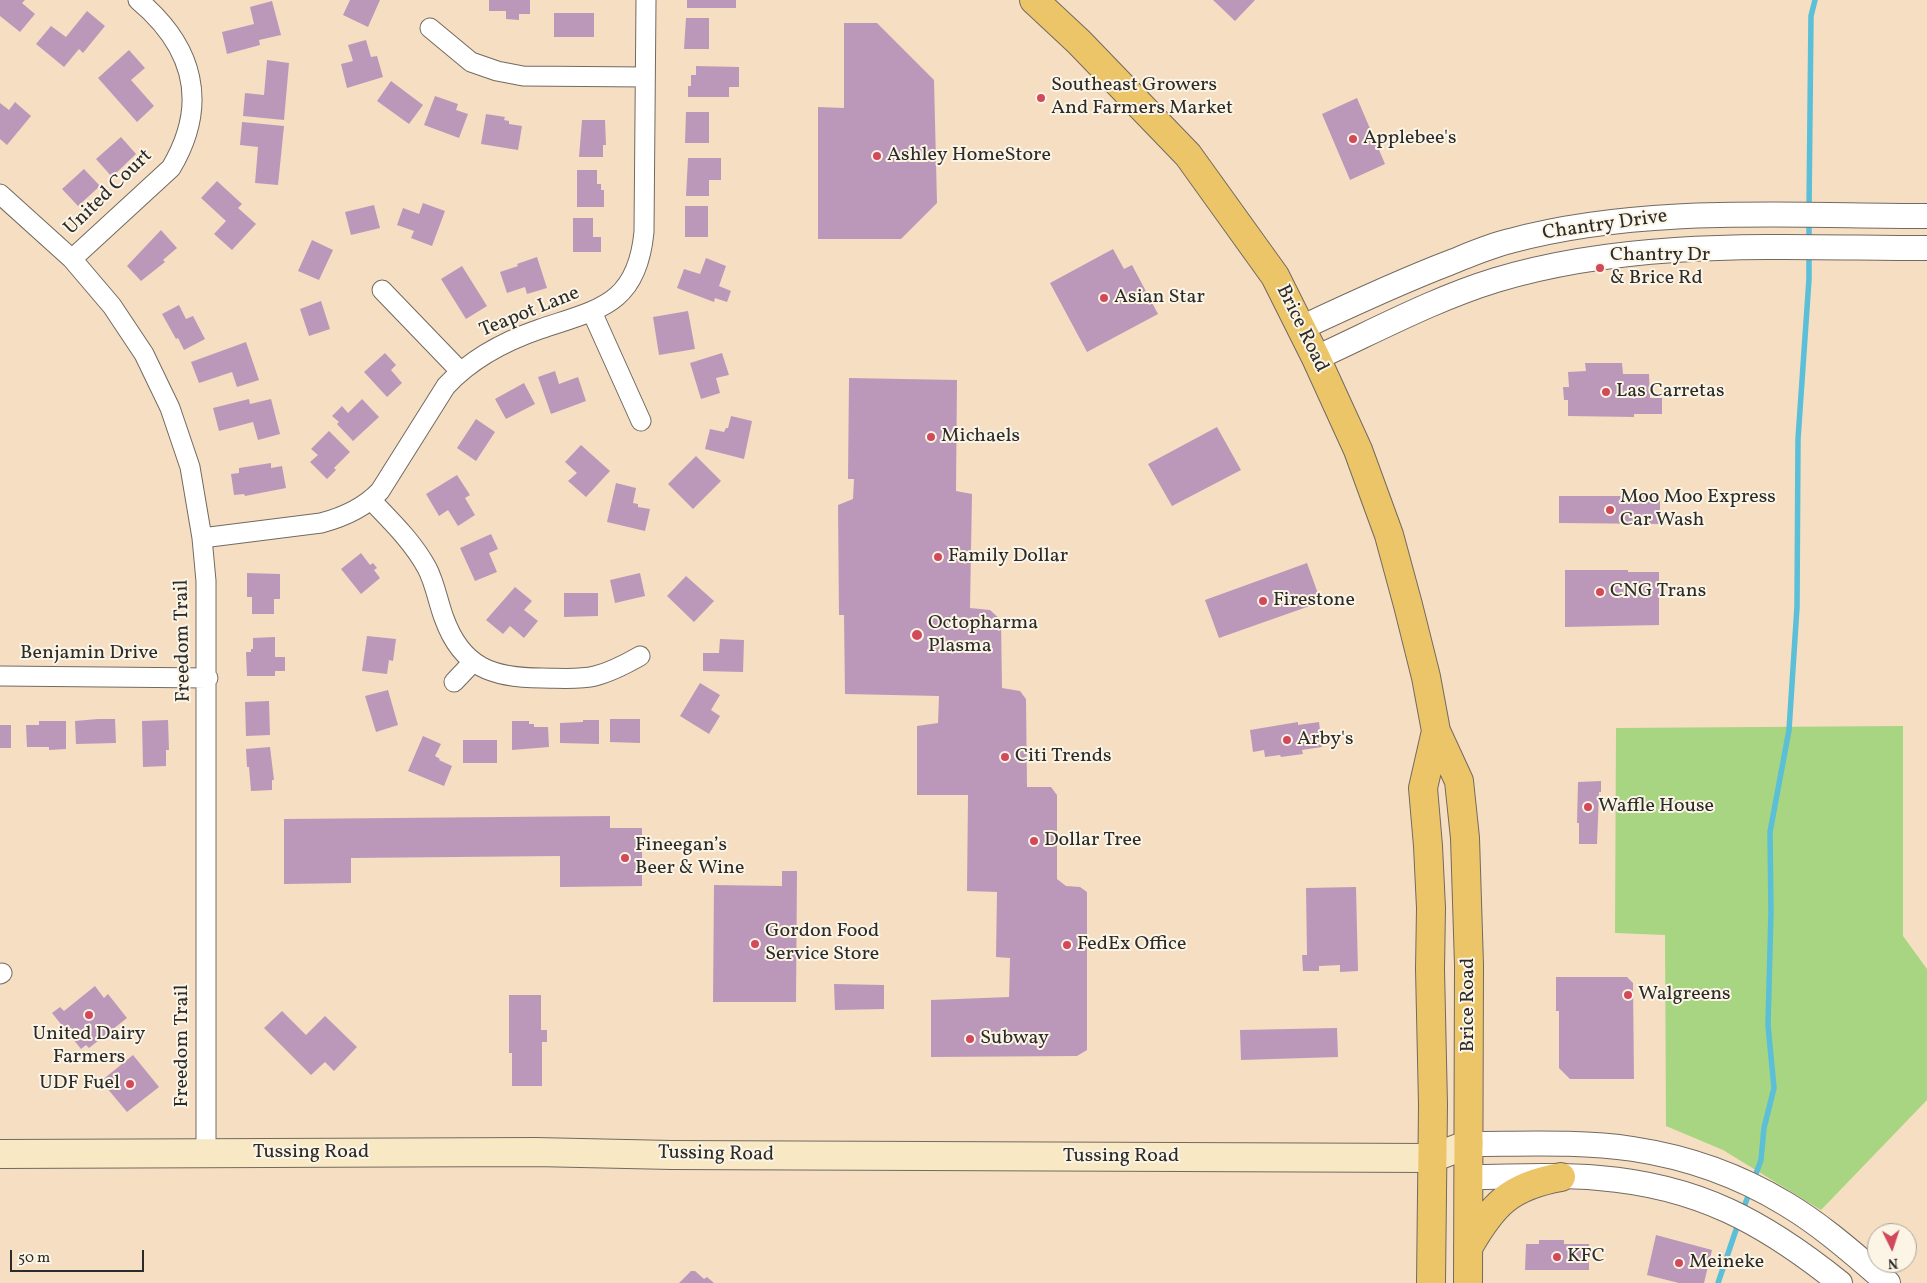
<!DOCTYPE html>
<meta charset="utf-8">
<style>
body{margin:0}
#map{position:relative;width:1927px;height:1283px;overflow:hidden;background:#f6dec3;font-family:Vollkorn,serif}
canvas{display:block}
.north{position:absolute;left:1867px;top:1223px;width:50px;height:50px;box-sizing:border-box;background:#fcf5e5;border:1px solid #a8a49b;border-radius:50%;rotate:176deg;font-size:14px;font-weight:700;line-height:20px;text-align:center;color:#2b2b2b}
.north::after{content:'';display:block;margin:auto;width:18px;height:22px;background:#d1495b;clip-path:polygon(50% 0,100% 100%,50% 72%,0 100%)}
.scale{position:absolute;left:10px;top:1250px;width:134px;height:22px;box-sizing:border-box;border:2px solid #2b2b2b;border-top:0;padding-left:6px;font-size:15px;line-height:18px;white-space:nowrap;color:#2b2b2b;-webkit-text-stroke:4px #fcf5e5;paint-order:stroke}
</style>
<div id="map">
<canvas width="1927" height="1283"></canvas>
<div class="north">N</div>
<div class="scale">50 m</div>
</div>
<script>
const g = document.querySelector('canvas').getContext('2d');
g.lineJoin = 'round';
function fill(path, color) {
  g.fillStyle = color;
  g.fill(path, 'evenodd');
}
function stroke(path, color, width, dash) {
  g.strokeStyle = color;
  g.lineWidth = width;
  g.lineCap = dash ? 'butt' : 'round';
  g.setLineDash(dash || []);
  g.stroke(path);
}
function write(font, color, halo, rows, align = 'center') {
  g.font = font + ' Vollkorn,serif';
  g.lineWidth = 4;
  g.setLineDash([]);
  g.textBaseline = 'middle';
  g.strokeStyle = halo;
  g.fillStyle = color;
  for (const [text, x, y, turn = 0] of rows) {
    g.save();
    g.translate(x, y);
    g.rotate((+turn || 0) * Math.PI / 180);
    g.textAlign = isNaN(turn) ? turn : align;
    if (halo) g.strokeText(text, 0, 0);
    g.fillText(text, 0, 0);
    g.restore();
  }
}
fill(new Path2D(`
 M1903 726V936L1927 969V1100L1821 1210 1723 1150 1666 1126 1665 935 1615 933 1616 728Z`), '#a8d581');
stroke(new Path2D(`
 M1809 210 1811 16 1815 0
 M1809 242V219
 M1754 1179 1761 1160 1764 1128 1774 1088 1768 1025 1771 912 1770 832 1789 730 1797 607 1798 439 1809 279V251
 M1742 1212 1750 1191
 M1718 1283 1739 1221`), '#5abfd7', 5.5);
fill(new Path2D(`
 M0 0H25L22 3 35 14 20 32 0 16Z
 M350 0H380L368 27 343 15Z
 M489 0H530V14H519V20L506 19V11H489Z
 M687 0H736V8H687Z
 M1213 0H1255L1235 21Z
 M272 1 281 35 259 40 260 45 227 54 222 32 254 24 250 7Z
 M87 11 105 26 83 53 79 49 64 67 36 44 51 26 66 37Z
 M554 13H594V37H554Z
 M686 18H709V49H684Z
 M844 23H877L934 80 937 203 901 239H818V107L844 108Z
 M366 40 371 57 377 56 383 77 347 88 341 64 353 61 348 45Z
 M129 50 145 68 131 80 154 106 137 122 98 78Z
 M267 60 289 63 284 120 243 116 245 93 264 95Z
 M696 66 739 67V87H729V97H688V86H691V75H696Z
 M391 81 423 105 409 124 377 101Z
 M435 96 458 104 456 110 468 114 459 138 424 125Z
 M1357 98 1385 164 1350 180 1322 114Z
 M15 102 31 116 7 145 0 139V103L9 110Z
 M686 112H709V143H685Z
 M486 114 505 117 504 120 509 121V124L522 126 518 150 481 144Z
 M582 120H605L606 145H603V157H579Z
 M242 122 284 126 278 185 255 183 258 147 240 145Z
 M121 137 136 154 112 177 96 159Z
 M688 158H721V180H709V196H686Z
 M84 169 100 186 78 206 62 189Z
 M577 170H597V184H601V190H604V207H577Z
 M217 181 242 204 238 208 256 224 232 250 214 234 226 221 201 198Z
 M423 203 445 211 432 246 411 238 414 231 397 225 403 208 419 214Z
 M374 205 380 228 351 235 345 212Z
 M685 206H708V237H685Z
 M573 218H593V237H601V252H573Z
 M161 230 177 248 163 260 165 262 141 281 127 266Z
 M312 240 333 250 319 280 298 271Z
 M1113 249 1124 269 1132 265 1158 314 1087 352 1050 283Z
 M537 257 547 288 527 294 525 287 507 293 500 272 518 266 517 264Z
 M706 258 726 266 719 286 731 291 727 302 715 298 714 302 677 288 684 269 700 274Z
 M462 266 487 306 466 319 441 279Z
 M321 301 330 329 309 336 300 309Z
 M179 305 186 319 193 316 205 339 184 350 178 338 176 339 162 314Z
 M688 311 695 349 659 355 653 317Z
 M246 342 259 380 237 387 232 372 199 383 191 362Z
 M385 353 396 365 391 370 402 383 387 397 364 372Z
 M722 353 729 375 716 378 720 393 701 399 690 363Z
 M1585 363H1622L1623 374H1649L1650 398H1662V414H1634V417L1568 416V400H1564L1563 387H1569L1568 372 1586 371Z
 M555 371 559 384 578 377 586 401 551 414 538 377Z
 M849 378 957 380 956 491 972 494 970 608 990 610 1001 620 1002 688 1020 691 1026 699 1027 787H1051L1057 795V879L1066 886 1080 887 1087 892V1050L1077 1056 931 1057V1000L1009 997 1010 958 996 957 997 892 967 891 968 795H917V726L938 723 939 696 845 694 844 615H839L838 505 853 499 854 479H848Z
 M524 383 535 404 506 419 495 399Z
 M249 399 250 404 271 399 280 434 258 440 253 422 219 431 213 408Z
 M362 399 379 417 353 441 337 424 339 422 332 416 342 406 348 413Z
 M731 416 752 421 744 459 705 449 710 429 724 432 726 428H728Z
 M476 419 495 432 476 461 457 448Z
 M1217 427 1241 470 1172 506 1148 464Z
 M329 431 350 452 334 468 336 470 327 479 310 462 318 455 311 449Z
 M581 445 610 471 586 497 568 481 577 473 565 462Z
 M696 456 721 481 693 509 668 484Z
 M271 463V468L282 466 286 488 245 496 244 494 234 495 231 474 239 473V468Z
 M457 475 470 495 465 498 475 515 458 526 448 510 439 516 426 494Z
 M616 483 636 488 633 503 638 504V507L650 509 645 531 607 522Z
 M1559 496H1660V524L1559 523Z
 M491 534 498 549 489 553 497 572 475 581 460 548Z
 M361 553 370 565 373 563 377 568 374 570 380 578 361 594 341 569Z
 M1307 563 1321 602 1219 638 1205 600Z
 M1565 570H1628V572H1659V625L1565 627Z
 M247 573 280 574V599H274V614H252V597H247Z
 M640 573 645 596 615 603 610 580Z
 M686 576 714 601 694 622 667 596Z
 M515 587 532 601 524 610 538 621 524 638 510 626 503 634 486 620Z
 M564 593H598V616L564 617Z
 M367 636 396 639 393 661 389 660 387 674 362 671Z
 M275 637V657H285V671H275V676H247L246 652H251V649H253V638Z
 M720 639 744 640 743 672 703 671V653H719Z
 M700 683 720 695 711 710 720 716 709 734 680 716Z
 M388 690 398 725 376 732 365 696Z
 M269 701 270 735 246 736 245 702Z
 M98 719H115L116 743 76 744 75 721Z
 M610 719H640V743L610 742Z
 M168 720 169 750H166V766L143 767 142 721Z
 M583 720H599V744L560 743V723L583 722Z
 M39 721H66V749L49 750V747H27L26 725H39Z
 M512 721H529V724H534V727H548L549 747 512 750Z
 M1298 722V725L1319 722 1320 730 1324 729 1326 739 1321 740 1322 747 1302 750 1303 754 1281 757 1280 755 1265 757 1264 750 1253 752 1250 730Z
 M0 725H11V748H0Z
 M423 736 441 744 435 756 440 759 439 760 452 766 444 786 408 771Z
 M463 740H497V763H463Z
 M270 747 274 780H272V790L251 791 249 767H247L246 749Z
 M1601 781V792H1599L1597 844H1579V823H1577L1578 782Z
 M610 816V828H642V886L560 887V856L351 858V883L284 884V819Z
 M782 871H797L796 1002H713L714 885 782 886Z
 M1356 887 1358 971 1340 972V965L1319 966V971H1303L1302 955H1307L1306 888Z
 M1556 977H1627L1633 983 1634 1079H1570L1559 1068V1011H1556Z
 M834 984 884 985V1009L835 1010Z
 M95 986 104 998 108 994 127 1018 89 1048 86 1045 81 1049 52 1013 60 1007 64 1011Z
 M509 995H541V1030H547V1042H542V1086H512V1053H509Z
 M282 1011 306 1035 325 1016 357 1047 334 1071 325 1062 311 1075 264 1028Z
 M1337 1028 1338 1057 1241 1060 1240 1030Z
 M133 1055 159 1087 127 1112 101 1081Z
 M1656 1235 1712 1250 1704 1283H1679L1647 1275Z
 M1539 1240H1564V1244H1589V1270H1525L1526 1244H1539Z
 M691 1271H695L704 1279 707 1277 714 1283H679Z`), '#bb98b9');
const minor = new Path2D(`
 M430 28 471 62 497 71 523 76 645 77
 M0 194 72 259 112 306 144 354 170 408 190 467 202 538 206 581V1154
 M72 259 171 168C209 104 194 47 138 0
 M382 290 460 371
 M592 312 641 421
 M371 500C391 521 413 542 427 568 435 583 438 602 444 618 462 668 493 678 542 678 559 678 579 680 595 676 611 672 626 664 640 656
 M202 538 321 523C344 517 364 508 380 491L446 386C471 359 505 341 540 329 599 309 637 305 644 232L646 0
 M0 676 208 678
 M454 682 473 662
 M0 974 2 973`);
const tertiary = new Path2D(`
 M1301 328C1350 305 1399 282 1449 263 1469 255 1489 246 1510 241 1643 205 1790 216 1927 216
 M1316 358C1375 331 1434 299 1496 280 1636 238 1783 248 1927 248
 M1469 1144C1523 1144 1579 1141 1633 1149 1686 1157 1740 1176 1786 1204 1823 1226 1855 1255 1888 1283
 M1470 1177C1512 1177 1557 1174 1599 1178 1698 1186 1764 1222 1840 1283`);
const secondary = new Path2D(`
 M0 1154 535 1152 672 1155 1432 1158 1469 1144`);
const primary = new Path2D(`
 M1034 0 1079 42 1188 155 1275 276 1316 358 1358 450 1389 535 1408 605 1426 677 1436 731 1459 781 1465 838 1469 965 1468 1283
 M1468 1248C1493 1204 1510 1186 1561 1177
 M1431 1283 1433 1105 1430 969 1431 908 1428 846 1423 788 1436 731`);
stroke(minor, '#726a60', 21);
stroke(tertiary, '#726a60', 26);
stroke(secondary, '#726a60', 30);
stroke(primary, '#726a60', 30);
stroke(minor, '#fff', 19);
stroke(tertiary, '#fff', 24);
stroke(secondary, '#f8e8c3', 28);
stroke(primary, '#edc569', 28);
for (const [x, y, r, color] of [
 [1041,98,5,"#d1495b"],
 [1353,139,5,"#d1495b"],
 [877,156,5,"#d1495b"],
 [1600,268,5,"#d1495b"],
 [1104,298,5,"#d1495b"],
 [1606,392,5,"#d1495b"],
 [931,437,5,"#d1495b"],
 [1610,510,5,"#d1495b"],
 [938,557,5,"#d1495b"],
 [1600,592,5,"#d1495b"],
 [1263,601,5,"#d1495b"],
 [917,635,6,"#d1495b"],
 [1287,740,5,"#d1495b"],
 [1005,757,5,"#d1495b"],
 [1588,807,5,"#d1495b"],
 [1034,841,5,"#d1495b"],
 [625,858,5,"#d1495b"],
 [755,944,5,"#d1495b"],
 [1067,945,5,"#d1495b"],
 [1628,995,5,"#d1495b"],
 [89,1015,5,"#d1495b"],
 [970,1039,5,"#d1495b"],
 [130,1084,5,"#d1495b"],
 [1557,1257,5,"#d1495b"],
 [1679,1263,5,"#d1495b"]
]) {
  const dot = new Path2D();
  dot.arc(x, y, r, 0, 2 * Math.PI);
  g.fillStyle = color;
  g.fill(dot);
  stroke(dot, '#fcf5e5', 2);
}
write('20px', '#2b2b2b', '#fcf5e5', [
 ["Southeast Growers",1051,86],
 ["And Farmers Market",1051,109],
 ["Applebee's",1363,139],
 ["Ashley HomeStore",887,156],
 ["Chantry Dr",1610,256],
 ["& Brice Rd",1610,279],
 ["Asian Star",1114,298],
 ["Las Carretas",1616,392],
 ["Michaels",941,437],
 ["Moo Moo Express",1620,498],
 ["Car Wash",1620,521],
 ["Family Dollar",948,557],
 ["CNG Trans",1610,592],
 ["Firestone",1273,601],
 ["Octopharma",928,624],
 ["Plasma",928,647],
 ["Arby's",1297,740],
 ["Citi Trends",1015,757],
 ["Waffle House",1598,807],
 ["Dollar Tree",1044,841],
 ["Fineegan’s",635,846],
 ["Beer & Wine",635,869],
 ["Gordon Food",765,932],
 ["Service Store",765,955],
 ["FedEx Office",1077,945],
 ["Walgreens",1638,995],
 ["United Dairy",89,1035,"center"],
 ["Farmers",89,1058,"center"],
 ["Subway",980,1039],
 ["UDF Fuel",120,1084,"right"],
 ["KFC",1567,1257],
 ["Meineke",1689,1263]
], 'left');
write('20px', '#2b2b2b', '#fcf5e5', [
 ["United Court",109,193,-44],
 ["Chantry Drive",1605,226,-8],
 ["Teapot Lane",530,313,-22],
 ["Brice Road",1301,329,64],
 ["Freedom Trail",184,641,-91],
 ["Benjamin Drive",89,654],
 ["Brice Road",1469,1005,-90],
 ["Freedom Trail",183,1046,-90],
 ["Tussing Road",311,1153],
 ["Tussing Road",716,1155,1],
 ["Tussing Road",1121,1157]
]);
</script>
